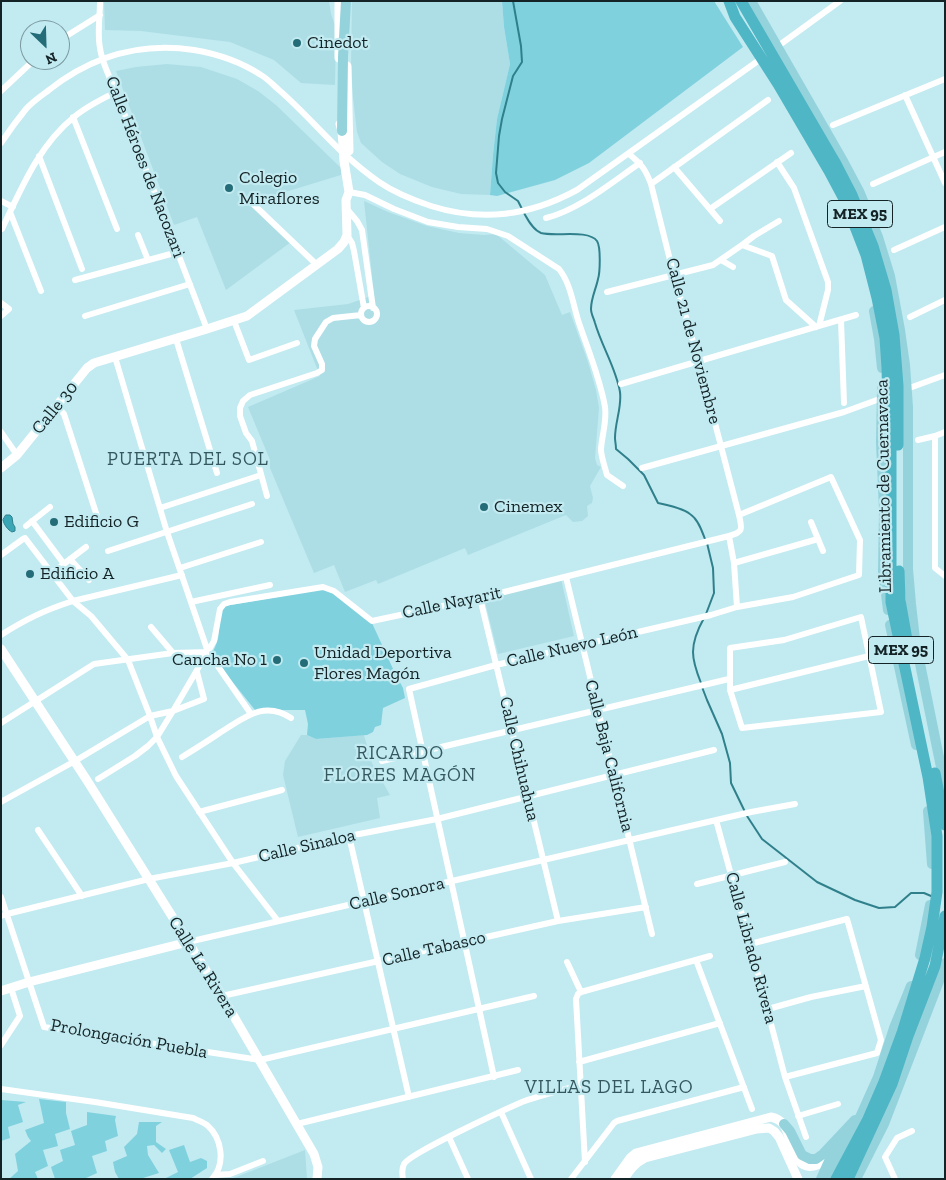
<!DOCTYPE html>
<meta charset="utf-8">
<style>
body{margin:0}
#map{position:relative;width:946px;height:1180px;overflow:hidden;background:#c2eaf1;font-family:"Zilla Slab",serif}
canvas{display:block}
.frame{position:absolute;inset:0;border:2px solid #142426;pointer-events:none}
.north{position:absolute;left:20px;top:20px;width:50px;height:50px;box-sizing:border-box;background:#c2eaf1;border:1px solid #7c9ba0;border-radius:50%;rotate:156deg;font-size:14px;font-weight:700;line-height:20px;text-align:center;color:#142426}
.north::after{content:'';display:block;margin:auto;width:18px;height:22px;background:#246d78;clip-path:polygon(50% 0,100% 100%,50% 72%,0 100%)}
</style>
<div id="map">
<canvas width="946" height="1180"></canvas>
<div class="frame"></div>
<div class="north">N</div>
</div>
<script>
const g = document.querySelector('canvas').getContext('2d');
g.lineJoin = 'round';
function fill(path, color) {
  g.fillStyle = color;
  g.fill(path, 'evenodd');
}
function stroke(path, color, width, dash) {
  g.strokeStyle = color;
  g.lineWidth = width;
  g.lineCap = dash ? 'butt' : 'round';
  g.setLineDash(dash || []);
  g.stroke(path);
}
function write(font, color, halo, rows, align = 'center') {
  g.font = font + ' "Zilla Slab",serif';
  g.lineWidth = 4.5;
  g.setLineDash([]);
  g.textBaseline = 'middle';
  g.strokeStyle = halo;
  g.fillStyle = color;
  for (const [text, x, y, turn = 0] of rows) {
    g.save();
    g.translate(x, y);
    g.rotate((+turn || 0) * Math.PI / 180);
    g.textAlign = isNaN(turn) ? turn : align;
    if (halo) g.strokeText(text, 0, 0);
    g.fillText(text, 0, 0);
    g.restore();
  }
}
fill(new Path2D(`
 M104 1H329L331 14 336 28 335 85 301 83 274 60 230 42 141 31 105 30Z
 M352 1H502L504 27 510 64 497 119 493 155 490 195 461 194 432 187 400 174 382 162 361 143 357 132 353 98 351 64Z
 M167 64 201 67 237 79 258 91 276 105 342 169 341 175 249 203 291 242 226 290 197 217 174 225 116 71 136 67Z
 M364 201 388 212 427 226 459 233 484 235 496 234 545 275 562 315 570 312 588 362 596 390 599 408 595 458 597 465 601 467 590 486 593 498 592 503 587 506 588 516 582 521 573 522 566 515 468 555 465 548 378 584 376 580 345 592 334 565 314 573 270 468V460L248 407 320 376 294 310 348 304 374 295Z
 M561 579 574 636 498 654 484 598Z
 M301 735H307L316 739 364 735 372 763 390 795 377 798 380 818 298 837 283 775 285 761Z
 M305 1150 307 1179H231Z`), '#addee6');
fill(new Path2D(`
 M502 1H714L743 47 589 163 555 180 497 196 490 195 493 155 497 119 510 64 504 27Z
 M324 589 332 591 372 623 394 671 403 688 405 698 383 708 381 725 375 727 373 732 367 735 316 739 307 735 308 724 305 710H255L211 655C214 650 216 645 218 639 220 630 219 612 225 606Z
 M39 1099 66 1102V1113L70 1129 55 1134 58 1146 43 1150 48 1166 35 1172 38 1179H9L18 1171 15 1154 31 1141 28 1137 25 1130 44 1123Z
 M1 1100 26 1102 18 1105 23 1122 8 1127 10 1138 1 1141Z
 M87 1112 116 1116 115 1120 118 1136 105 1141 107 1151 92 1156 97 1173 84 1179H55L51 1167 63 1161 60 1150 75 1145 71 1131 87 1125Z
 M139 1122H162L156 1126V1142L166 1149 162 1153 154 1145 147 1146 148 1155 159 1173 143 1178V1179H119L115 1172 113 1162 127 1156 124 1147 137 1134Z
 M184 1145 190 1162 201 1158 207 1161V1168L190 1179H164L178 1172 169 1150Z`), '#80d1de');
const water = new Path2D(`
 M6 515H10L12 517 13 524 15 527V531L12 532C8 530 4 525 3 520Z`);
fill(water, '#3aa7b6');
stroke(water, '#2f808b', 1);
stroke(new Path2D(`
 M513 1 521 46 522 62 513 76 502 119 499 136 496 173 498 183 505 192 518 201 522 209
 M524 213C528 220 533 230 541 233 555 237 588 229 597 241 601 247 600 273 598 279 596 289 591 298 591 309 591 314 594 319 595 323 602 347 616 368 620 392 622 407 615 422 615 438 615 441 616 445 616 449L628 459 644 475 658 503C668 505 682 508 690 514 698 519 702 531 705 539
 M706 614 714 593 713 568 707 543
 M701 683C697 673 693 662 693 652 693 641 699 627 704 618
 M702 687 707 700 722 734 730 763 731 783 747 816 762 839 817 882 855 900 879 908 895 907 911 893H924L931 896`), '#2f808b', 2);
stroke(new Path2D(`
 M100 1C100 17 97 33 100 48 102 63 110 78 116 92L207 329
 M60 40 100 15
 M774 49 840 1
 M1 91 34 60
 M905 95 945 183
 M73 117 117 229
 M833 125 945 79
 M1 143C9 131 17 120 26 109 32 102 41 96 49 90 92 56 140 42 194 50 218 54 241 62 261 75 268 79 273 85 279 90 301 109 320 131 341 151 353 162 366 173 379 182 395 193 413 200 431 206 482 222 529 216 577 190L762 58
 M39 156 82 269
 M777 162 794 188 828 282V290L819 326
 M674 167 720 221
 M651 184 768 100
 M873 184 945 152
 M349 192 365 195 394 209 428 222 458 227 487 229 508 236 559 269C571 284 573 305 579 323 588 350 600 378 605 407 607 421 602 435 601 449 601 457 605 467 607 475L623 486
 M1 201 13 207
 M251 202 317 265
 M346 208 357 221 362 230 373 308
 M710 209 791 153
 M10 212 41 291
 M546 218C579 210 612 182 640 163
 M1 228 2 229C21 189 39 145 74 117 87 106 102 99 116 92
 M138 235 148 260
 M347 235 352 243 354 251 364 308
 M742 245 772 256 786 300 816 327
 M894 250 945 227
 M721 260 733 267
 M75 280 178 252
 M607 292 713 265 742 245 754 236 779 221
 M1 303 9 309 1 316
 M361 314a8 8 0 1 1 16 0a8 8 0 1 1-16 0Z
 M85 316 190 284
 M910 317 945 300
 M841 320 844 403
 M234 321 249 360 297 343
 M176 339 217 473
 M115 357 167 532 208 652 251 714
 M621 384 856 315
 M904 390 945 375
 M56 405 64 414 97 516
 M1 432 17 455
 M935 436V568L945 576
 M918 440 935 436 945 432
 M642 468 844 412 885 397
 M267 496 252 441 246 433 240 416V408L243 401 250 395 317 373 322 370V364L314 346 315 339 326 322 333 318 361 315
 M160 508 261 475
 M32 521 64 564
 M811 522 823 551
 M26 526 50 507
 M729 536 734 563 737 607
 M108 551 252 504
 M1 555 23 539 25 538 73 601 91 616 128 660 150 716 157 737 176 776 233 863 278 921
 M70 559 89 580
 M734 563 818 539
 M180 568 261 542
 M52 573 86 547
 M566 577 652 934
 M480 598 558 921
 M191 602 270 585
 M861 617 881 712 742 728 730 690V648L784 640Z
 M151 627 173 653
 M1 635C26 619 45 610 73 601L182 575
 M730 690 869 656
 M1 723 94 664 173 653 208 652
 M182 757C195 749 208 741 221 732 244 718 264 700 291 718
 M382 761 729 679
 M98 779 135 756 148 746 157 737 173 711 214 641 220 609 224 604 230 602 323 587 334 591 372 621 480 598 729 536C744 532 742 529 739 515L699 362 674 276 651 184C645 168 641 164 629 154
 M1 802 75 761 150 716 173 711 204 699 197 672
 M199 812 282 790
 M716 820 750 944 785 1077 806 1137
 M38 830 82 896
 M349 836 409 1097
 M697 884 785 862
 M1 897 44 1027 260 1060 534 996
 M1 916 7 914 149 879 233 863 349 836 437 819 714 750
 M188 942 751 812 795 804
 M750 944 847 919 881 1040 877 1053 785 1077
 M696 960 752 1109
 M567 962 581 992
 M222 996 558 921 646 907
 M768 1009 811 997 866 986
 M1 1045 20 1016 11 988
 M579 1062 720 1023
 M494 1077 409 689 496 665 711 615 737 607 793 597 859 575 860 540 831 477 739 515
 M1 1089 95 1102 193 1118C197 1120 203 1122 207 1125 222 1138 226 1164 212 1179
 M501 1112 531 1179
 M798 1116 838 1104
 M297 1124 518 1070
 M449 1137 468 1179
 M585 1162 576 999 578 994 581 992 710 956
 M215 1175 230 1174 263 1161
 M403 1179C402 1175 402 1168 404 1164 410 1153 506 1109 522 1102 541 1095 561 1090 581 1085
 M571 1179 614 1123 617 1121 744 1087
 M895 1179 885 1157 897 1138 912 1131`), '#fff', 6);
stroke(new Path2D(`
 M339 58V1
 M347 66 349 151
 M1 468 17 455 87 368 94 363 207 329 247 316 338 249 344 242 347 235 346 200 349 192 344 161 342 131 340 124
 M1 649 88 782 222 996 314 1154 318 1167 317 1179
 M1 991 29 982 188 942
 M615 1179 630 1158 636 1153 771 1117C776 1118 781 1121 784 1125 791 1136 792 1163 807 1166 814 1168 824 1162 830 1159
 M624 1179C630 1170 635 1163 645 1158L757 1129 769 1128 774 1131 779 1137 798 1179`), '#fff', 9);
stroke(new Path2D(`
 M751 1 843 161 859 191 878 237 890 276 900 330 905 365 908 407V569L911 604 915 639 945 787
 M342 131 343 57 346 1
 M874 311 879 339 882 368
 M882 388 881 442 884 510 883 571 888 610
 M890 625 916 745
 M928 811 932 864
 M920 955 930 905
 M784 1124 790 1131 802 1155 810 1159H816L823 1154 855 1120
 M821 1179 830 1159 839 1144
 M828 1179 861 1115 878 1077 894 1028 911 986
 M856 1179 884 1124 944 968 945 963`), '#95d3dc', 10);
stroke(new Path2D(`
 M729 1 735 17 778 84 829 171 845 201 866 255 877 298 885 338 887 368 888 405 891 443V602L928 777 937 836V892L932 927 925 958 902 1033 884 1082 868 1119 836 1179
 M741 1 836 164 852 195 873 246 886 290 894 335 898 386V445
 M899 571 900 600 910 657
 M935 773 945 825
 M848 1179 892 1084 908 1036 935 966 945 916`), '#4eb6c5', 11);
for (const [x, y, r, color] of [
 [297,43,5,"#246d78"],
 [229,188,5,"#246d78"],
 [484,507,5,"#246d78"],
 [54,522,5,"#246d78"],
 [30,574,5,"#246d78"],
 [277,660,5,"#246d78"],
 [304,663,5,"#246d78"]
]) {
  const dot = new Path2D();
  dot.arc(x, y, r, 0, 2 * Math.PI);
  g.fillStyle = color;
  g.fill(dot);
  stroke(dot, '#c2eaf1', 2);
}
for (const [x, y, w] of [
 [860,214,65],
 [901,650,65]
]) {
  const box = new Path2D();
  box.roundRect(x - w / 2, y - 13.5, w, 27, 4);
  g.fillStyle = '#c2eaf1';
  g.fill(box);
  stroke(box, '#142426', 1);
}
write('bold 16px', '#142426', null, [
 ["MEX 95",860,214],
 ["MEX 95",901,650]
]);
write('18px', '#142426', '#c2eaf1', [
 ["Cinedot",307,43],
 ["Colegio",239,178],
 ["Miraflores",239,199],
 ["Cinemex",494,507],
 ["Edificio G",64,522],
 ["Edificio A",40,574],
 ["Unidad Deportiva",314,653],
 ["Flores Magón",314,674],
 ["Cancha No 1",267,660,"right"]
], 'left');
write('18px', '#142426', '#c2eaf1', [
 ["Calle Héroes de Nacozari",145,167,69],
 ["Calle 21 de Noviembre",693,341,75],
 ["Calle 30",55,408,-51],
 ["Libramiento de Cuernavaca",884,486,-91],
 ["Calle Nayarit",452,603,-12],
 ["Calle Nuevo León",572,647,-13],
 ["Calle Baja California",609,756,76],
 ["Calle Chihuahua",519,759,77],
 ["Calle Sinaloa",307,846,-13],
 ["Calle Sonora",397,894,-13],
 ["Calle Librado Rivera",751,948,75],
 ["Calle Tabasco",434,949,-13],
 ["Calle La Rivera",203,967,58],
 ["Prolongación Puebla",129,1039,10]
]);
g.letterSpacing = '1px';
write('19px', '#34585e', '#c2eaf1', [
 ["PUERTA DEL SOL",188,460],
 ["RICARDO",400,754],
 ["FLORES MAGÓN",400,776],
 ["VILLAS DEL LAGO",609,1088]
]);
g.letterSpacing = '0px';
</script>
